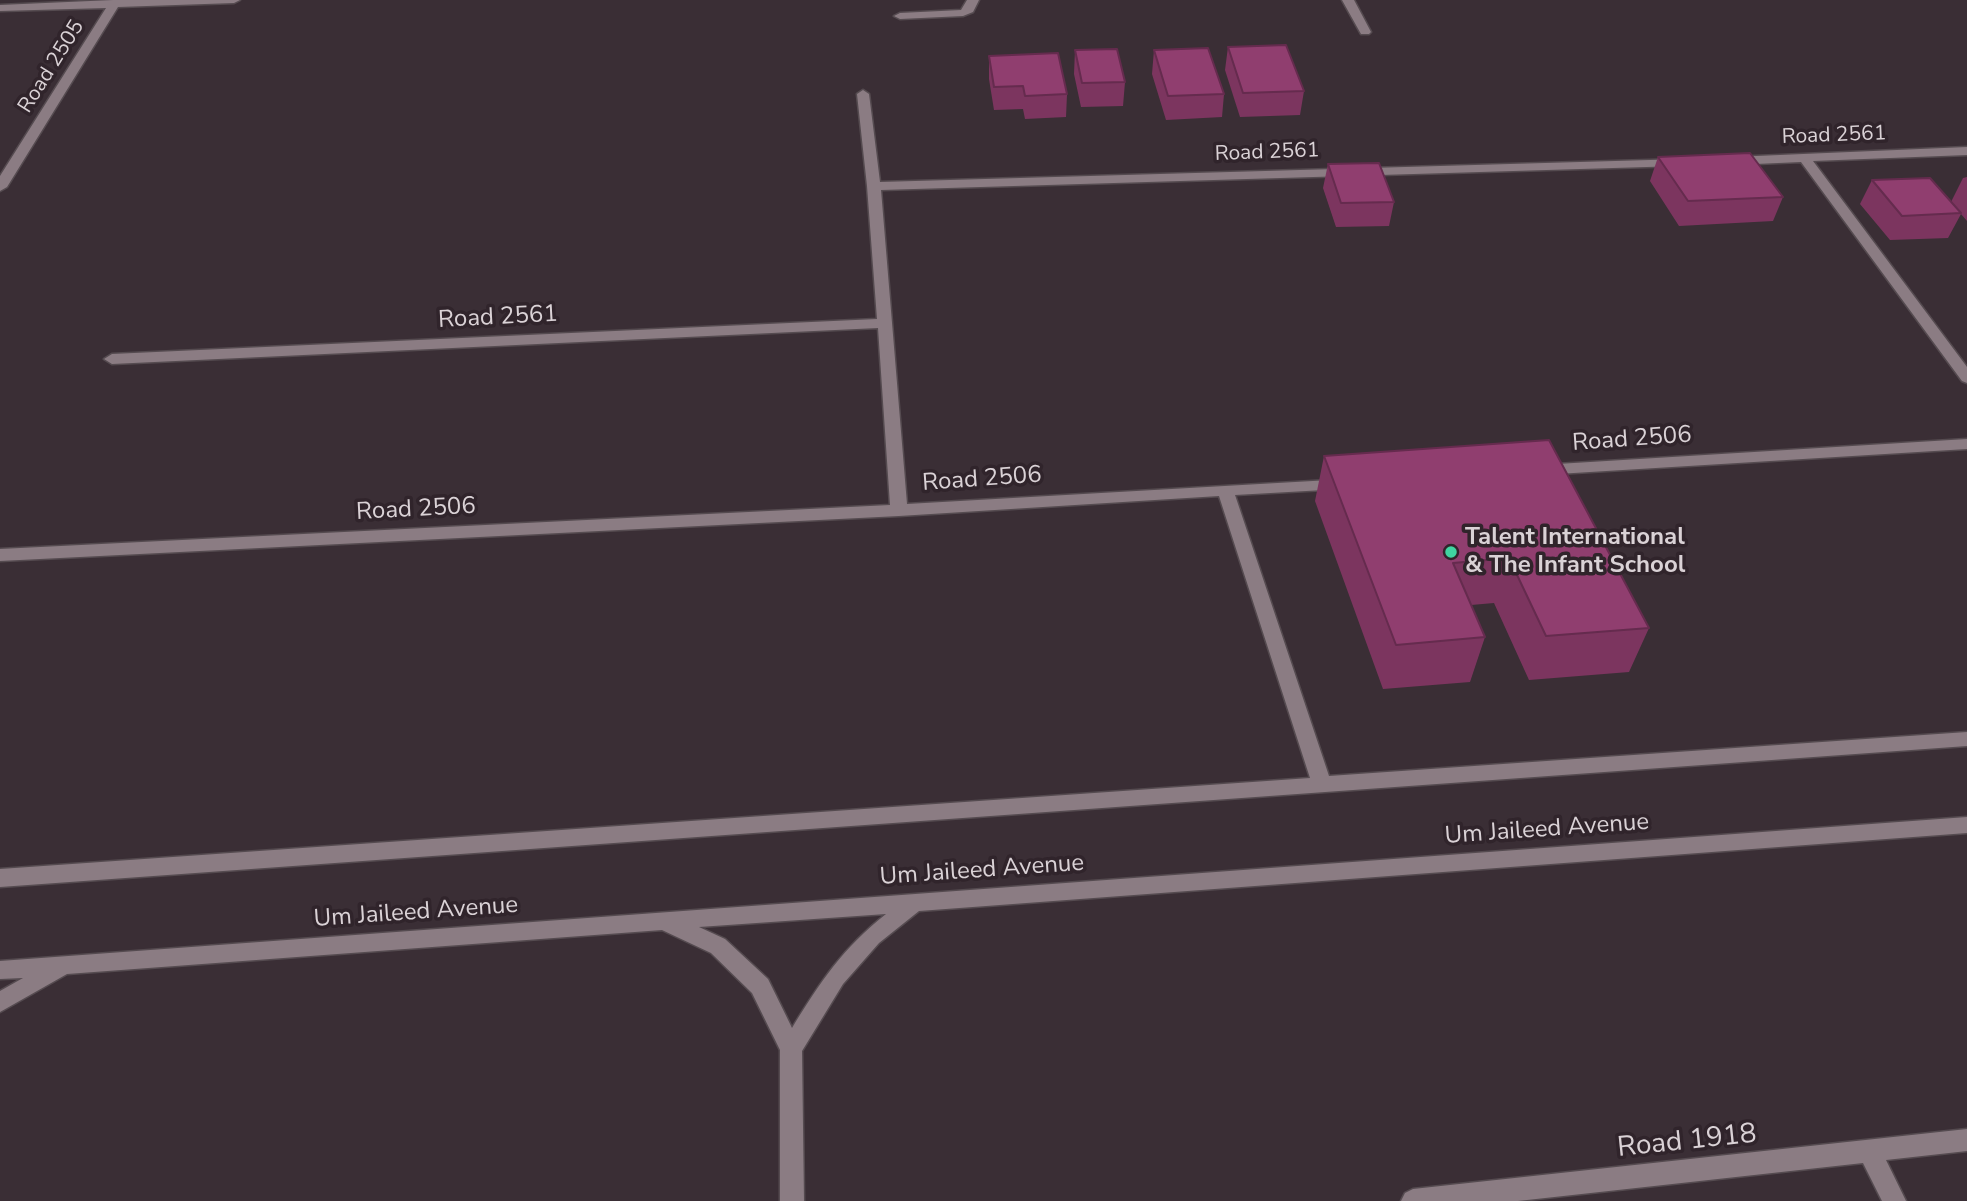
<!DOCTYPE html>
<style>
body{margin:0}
canvas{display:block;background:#3a2e35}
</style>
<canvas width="1967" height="1201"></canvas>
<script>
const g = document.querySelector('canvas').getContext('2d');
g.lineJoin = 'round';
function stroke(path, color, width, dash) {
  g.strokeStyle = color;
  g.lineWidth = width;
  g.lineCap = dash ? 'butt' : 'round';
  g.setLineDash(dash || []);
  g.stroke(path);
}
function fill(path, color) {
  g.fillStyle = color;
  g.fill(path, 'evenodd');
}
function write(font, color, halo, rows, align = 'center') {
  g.font = font + ' "Nunito Sans",sans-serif';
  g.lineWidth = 7;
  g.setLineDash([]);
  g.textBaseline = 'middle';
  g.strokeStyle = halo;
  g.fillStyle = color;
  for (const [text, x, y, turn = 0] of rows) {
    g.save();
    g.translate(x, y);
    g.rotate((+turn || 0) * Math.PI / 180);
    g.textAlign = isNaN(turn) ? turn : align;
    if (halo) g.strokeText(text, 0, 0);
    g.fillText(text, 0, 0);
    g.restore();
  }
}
const minor = new Path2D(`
 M113 0H240L234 3 118 7 7 187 0 191V176L106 8 0 11V5Z
 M967 0H979L973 12 963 16 900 19 894 16 900 13 961 10Z
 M1342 0H1354L1371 32 1369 34H1361Z
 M863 90 869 94 880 182 1685 159V165L1680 166 881 190 907 504 1348 479 1350 483 1348 487 1342 489 1235 495 1329 776 1967 732V746L0 887V869L1310 778 1219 496 899 516 0 561V549L890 505 878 328 112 364 104 359 112 354 877 319 867 186 857 94Z
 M1967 147V155L1813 161 1967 367V383L1962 381 1801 162 1733 165 1726 161 1733 157Z
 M1967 439V449L1541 475 1533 470 1541 465Z
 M1967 817V833L919 911 879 943 843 984 802 1051 804 1201H780V1050L752 993 711 953 662 930 67 974 0 1012V991L23 978 0 979V961ZM886 914C842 949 821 981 792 1028L768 979 725 939 699 927Z
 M1967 1129V1151L1886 1160 1906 1201H1882L1863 1163 1518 1201H1401L1405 1193 1413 1189Z`);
stroke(minor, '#554b50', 3);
fill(minor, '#8b7c83');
fill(new Path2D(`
 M1228 47 1304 91 1300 115 1240 117 1225 70Z
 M1075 50 1125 82 1123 106 1081 107 1074 74Z
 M1154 50 1224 94 1222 117 1166 120 1152 74Z
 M989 56 1067 94 1066 117 1025 119 1023 109 994 110 989 79Z
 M1658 157 1783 197 1773 221 1679 226 1650 181Z
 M1328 164 1394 202 1389 226 1336 227 1323 188Z
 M1967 177V221L1961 214 1948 238 1890 240 1860 204 1872 180 1951 202 1963 178Z
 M1324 456 1649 628 1629 672 1529 680 1494 603 1471 605 1485 637 1470 682 1383 689 1315 501Z`), '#7c355f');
const building = new Path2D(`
 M1286 45 1304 91 1243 93 1228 47Z
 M1208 48 1224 94 1168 96 1154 50Z
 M1117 49 1125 82 1082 83 1075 50Z
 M1058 53 1067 94 1025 96 1023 86 994 87 989 56Z
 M1750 153 1783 197 1688 201 1658 157Z
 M1379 163 1394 202 1341 203 1328 164Z
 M1930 178 1961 213 1902 216 1872 180Z
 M1549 440 1649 628 1546 636 1509 558 1453 563 1485 637 1396 645 1324 456Z`);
fill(building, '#903e6f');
stroke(building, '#652b4e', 2);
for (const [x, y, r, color] of [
 [1451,552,7,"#40d4a1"]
]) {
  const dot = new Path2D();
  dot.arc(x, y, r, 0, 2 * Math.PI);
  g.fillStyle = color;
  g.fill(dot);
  stroke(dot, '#30242b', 2.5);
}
write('21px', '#dad2d6', '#30242b', [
 ["Road 2505",52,67,-58],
 ["Road 2561",1834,136,-2],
 ["Road 2561",1267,153,-2]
]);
write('24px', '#dad2d6', '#30242b', [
 ["Road 2561",498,318,-3],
 ["Road 2506",1632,440,-4],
 ["Road 2506",982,480,-4],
 ["Road 2506",416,510,-3],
 ["Um Jaileed Avenue",1547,830,-4],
 ["Um Jaileed Avenue",982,871,-4],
 ["Um Jaileed Avenue",416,913,-4]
]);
write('bold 24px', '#dad2d6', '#30242b', [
 ["Talent International",1465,538],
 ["& The Infant School",1465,566]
], 'left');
write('28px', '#dad2d6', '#30242b', [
 ["Road 1918",1687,1142,-6]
]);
</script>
